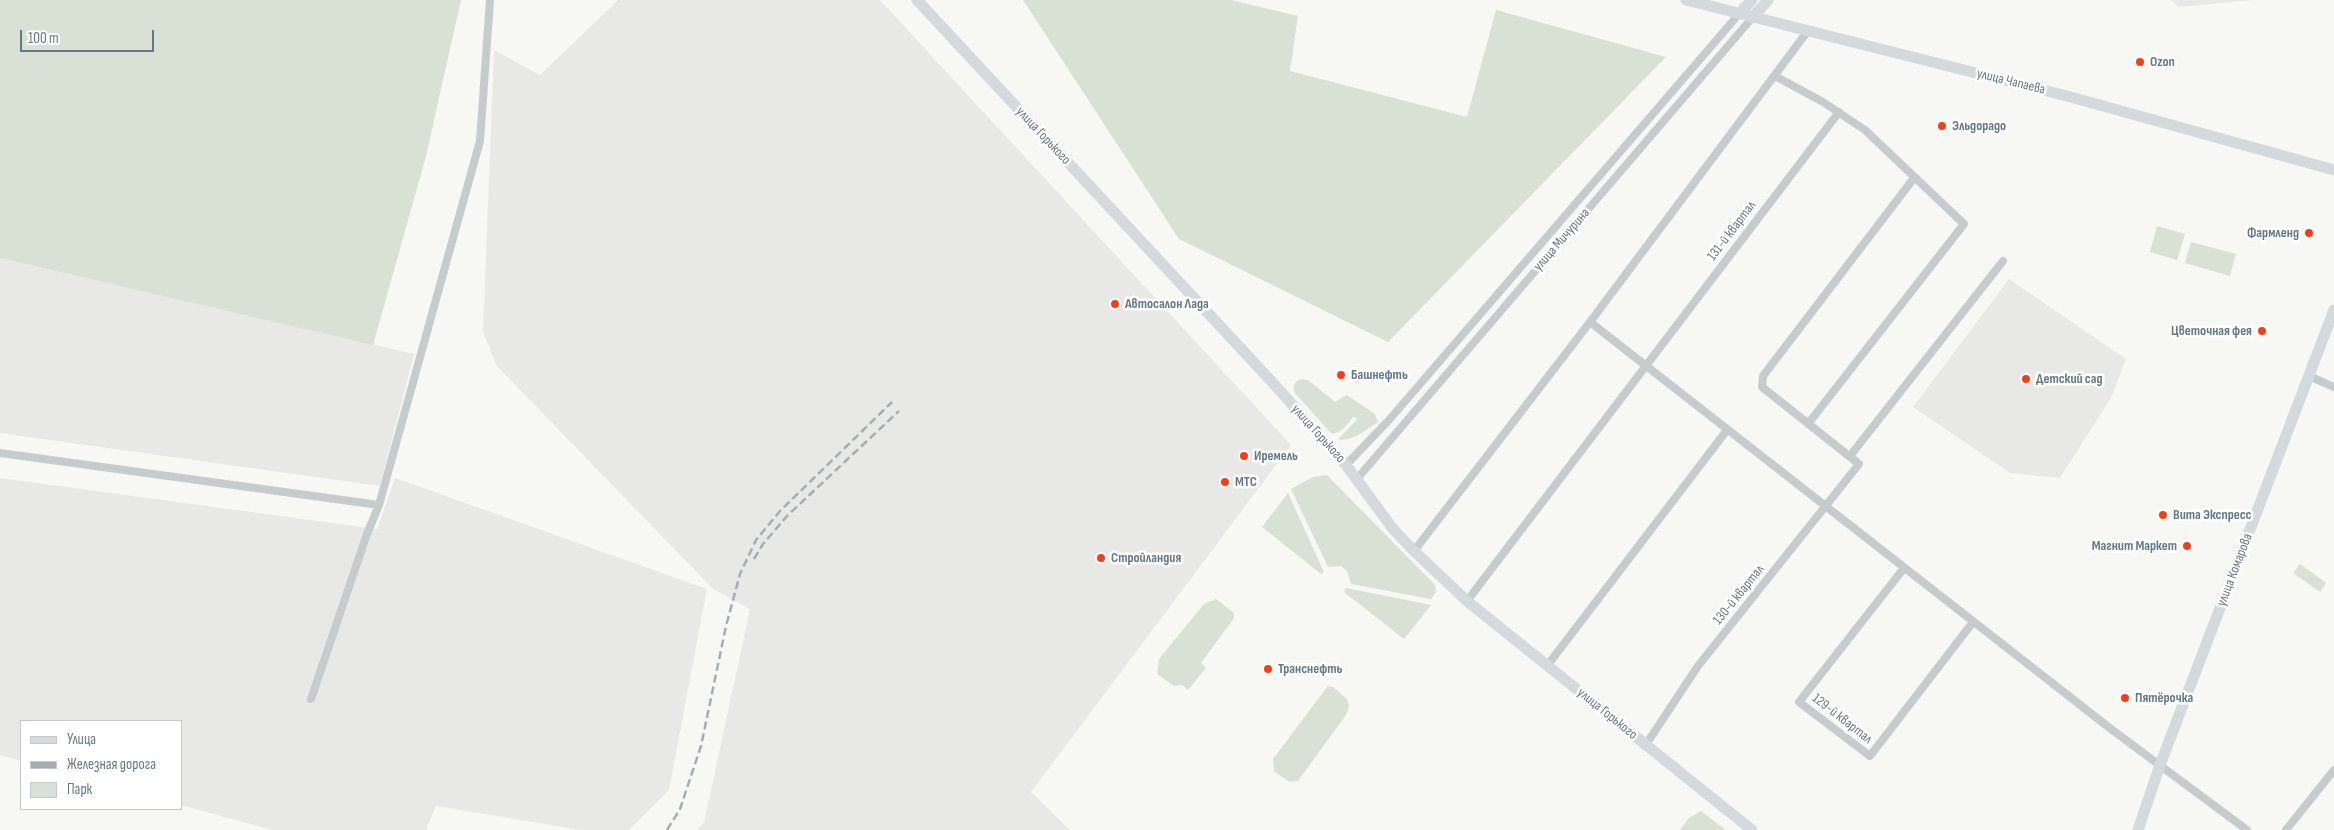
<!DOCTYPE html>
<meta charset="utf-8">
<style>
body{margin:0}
#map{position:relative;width:2334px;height:830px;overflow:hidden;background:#f7f7f3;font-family:"Sofia Sans Condensed",sans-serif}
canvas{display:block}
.legend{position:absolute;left:20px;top:720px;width:162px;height:90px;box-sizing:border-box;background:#fff;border:1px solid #c1c9cf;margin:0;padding:6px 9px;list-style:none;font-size:15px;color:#637988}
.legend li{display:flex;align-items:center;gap:10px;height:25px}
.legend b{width:25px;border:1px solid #c1c9cf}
.scale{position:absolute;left:20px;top:30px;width:134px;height:22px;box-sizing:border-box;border:2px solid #637988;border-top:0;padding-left:6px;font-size:15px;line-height:18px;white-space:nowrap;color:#637988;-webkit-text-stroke:4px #fff;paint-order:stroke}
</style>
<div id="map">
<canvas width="2334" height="830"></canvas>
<ul class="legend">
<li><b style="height:6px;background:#d4d9de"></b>Улица</li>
<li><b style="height:6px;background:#a6adb2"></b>Железная дорога</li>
<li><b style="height:14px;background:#d9e0d4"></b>Парк</li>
</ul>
<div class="scale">100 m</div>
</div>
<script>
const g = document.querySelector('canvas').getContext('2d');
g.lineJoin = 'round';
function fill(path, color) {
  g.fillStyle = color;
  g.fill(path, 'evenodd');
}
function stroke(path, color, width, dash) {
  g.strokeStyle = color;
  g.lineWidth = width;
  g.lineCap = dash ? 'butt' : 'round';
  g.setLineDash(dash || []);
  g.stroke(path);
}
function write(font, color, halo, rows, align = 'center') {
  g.font = font + ' "Sofia Sans Condensed",sans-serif';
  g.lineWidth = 5;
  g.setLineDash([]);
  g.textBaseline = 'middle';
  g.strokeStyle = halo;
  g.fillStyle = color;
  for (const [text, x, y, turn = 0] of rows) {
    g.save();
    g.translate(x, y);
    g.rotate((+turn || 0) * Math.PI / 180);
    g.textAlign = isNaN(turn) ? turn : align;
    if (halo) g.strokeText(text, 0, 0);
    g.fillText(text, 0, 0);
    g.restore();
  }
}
fill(new Path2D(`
 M618 0H880L1291 445 1031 792 1070 830H697L704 822 750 609 712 588 496 365 483 331 494 50 540 75Z
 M2171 0H2253L2179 7Z
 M0 258 414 354 380 486 0 433Z
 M2009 279 2126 359 2111 398 2060 478 2010 473 1913 407Z
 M0 478 377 529 395 478 707 589 669 790 629 830H580L436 806 426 830H272L181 805V721H21V761L0 755Z`), '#e8e9e7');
fill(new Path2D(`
 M0 0H461L426 156 373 345 0 258Z
 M1023 0H1231L1298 16 1290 71 1467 117 1496 10 1666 57 1388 342 1179 239Z
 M2157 226 2185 234 2177 260 2150 252Z
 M2191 242 2236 254 2230 276 2185 263Z
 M1302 379 1308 380 1335 402 1347 395 1375 414 1378 422C1367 429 1351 443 1338 439L1358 419 1353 417C1347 424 1342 435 1331 433L1294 392C1293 384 1295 381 1302 379Z
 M1327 475 1435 585 1436 592 1431 599 1351 584 1347 571 1341 566 1328 567 1291 489 1313 477Z
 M1288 493 1324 572 1321 574 1262 527Z
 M2300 564 2326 583 2320 592 2293 573Z
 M1346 588 1431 605 1404 639 1344 592Z
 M1216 599 1234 613V618L1201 663 1206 668 1188 690 1182 685 1174 686 1157 674 1159 659 1204 604Z
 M1328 686 1333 687 1347 699 1349 706 1346 715 1298 781 1289 782 1274 771 1273 759Z
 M1701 811 1726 830H1680L1689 818Z`), '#d9e0d4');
stroke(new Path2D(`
 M1775 76 1823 102 1865 130 1964 224 1808 424
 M1590 322 2111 729 2247 830
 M2309 376 2334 387
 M0 453 379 505
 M1850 456 2003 261
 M1346 465 1389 420 1739 14
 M1356 480 1752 18
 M1414 551 1590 322 1807 32
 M1904 568 1799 702 1870 756 1973 622
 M1467 601 1839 112
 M1547 666 1727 430
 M311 699 367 534 379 505 480 141 490 0
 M1645 746 1698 666 1859 464 1762 387 1763 376 1914 178
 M2286 830 2334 770`), '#c6cbce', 8);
stroke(new Path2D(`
 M917 0 1273 383 1346 465 1393 529 1414 551 1467 601 1752 830
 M1686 0 2067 96 2334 170
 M1739 14 1752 0
 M1752 18 1768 0
 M2138 830 2160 765 2334 310`), '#d4d9de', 11);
stroke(new Path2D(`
 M754 559 763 544 787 516 899 411
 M667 830 680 809 701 746 726 626 740 574 756 540 780 511 892 402`), '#a6adb2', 2.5, [8, 4]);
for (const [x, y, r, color] of [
 [2140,62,5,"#f43e17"],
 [1942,126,5,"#f43e17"],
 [2309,233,5,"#f43e17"],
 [1115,304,5,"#f43e17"],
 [2262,331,5,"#f43e17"],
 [1341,375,5,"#f43e17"],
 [2026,379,5,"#f43e17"],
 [1244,456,5,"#f43e17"],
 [1225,482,5,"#f43e17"],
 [2163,515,5,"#f43e17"],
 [2187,546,5,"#f43e17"],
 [1101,558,5,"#f43e17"],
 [1268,669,5,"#f43e17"],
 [2125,698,5,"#f43e17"]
]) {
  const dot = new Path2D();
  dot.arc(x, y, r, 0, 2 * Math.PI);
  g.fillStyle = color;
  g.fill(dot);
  stroke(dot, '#fff', 2);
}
write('bold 14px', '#637988', '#fff', [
 ["Ozon",2150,62],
 ["Эльдорадо",1952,126],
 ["Фармленд",2299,233,"right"],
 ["Автосалон Лада",1125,304],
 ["Цветочная фея",2252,331,"right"],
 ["Башнефть",1351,375],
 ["Детский сад",2036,379],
 ["Иремель",1254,456],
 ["МТС",1235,482],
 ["Вита Экспресс",2173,515],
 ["Магнит Маркет",2177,546,"right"],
 ["Стройландия",1111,558],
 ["Транснефть",1278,669],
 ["Пятёрочка",2135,698]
], 'left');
write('14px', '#637988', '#fff', [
 ["улица Чапаева",2011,82,14],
 ["улица Горького",1043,136,47],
 ["131-й квартал",1732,231,-53],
 ["улица Мичурина",1562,240,-49],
 ["улица Горького",1318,434,48],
 ["улица Комарова",2235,570,-69],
 ["130-й квартал",1739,595,-51],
 ["улица Горького",1607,714,39],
 ["129-й квартал",1842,719,38]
]);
</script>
